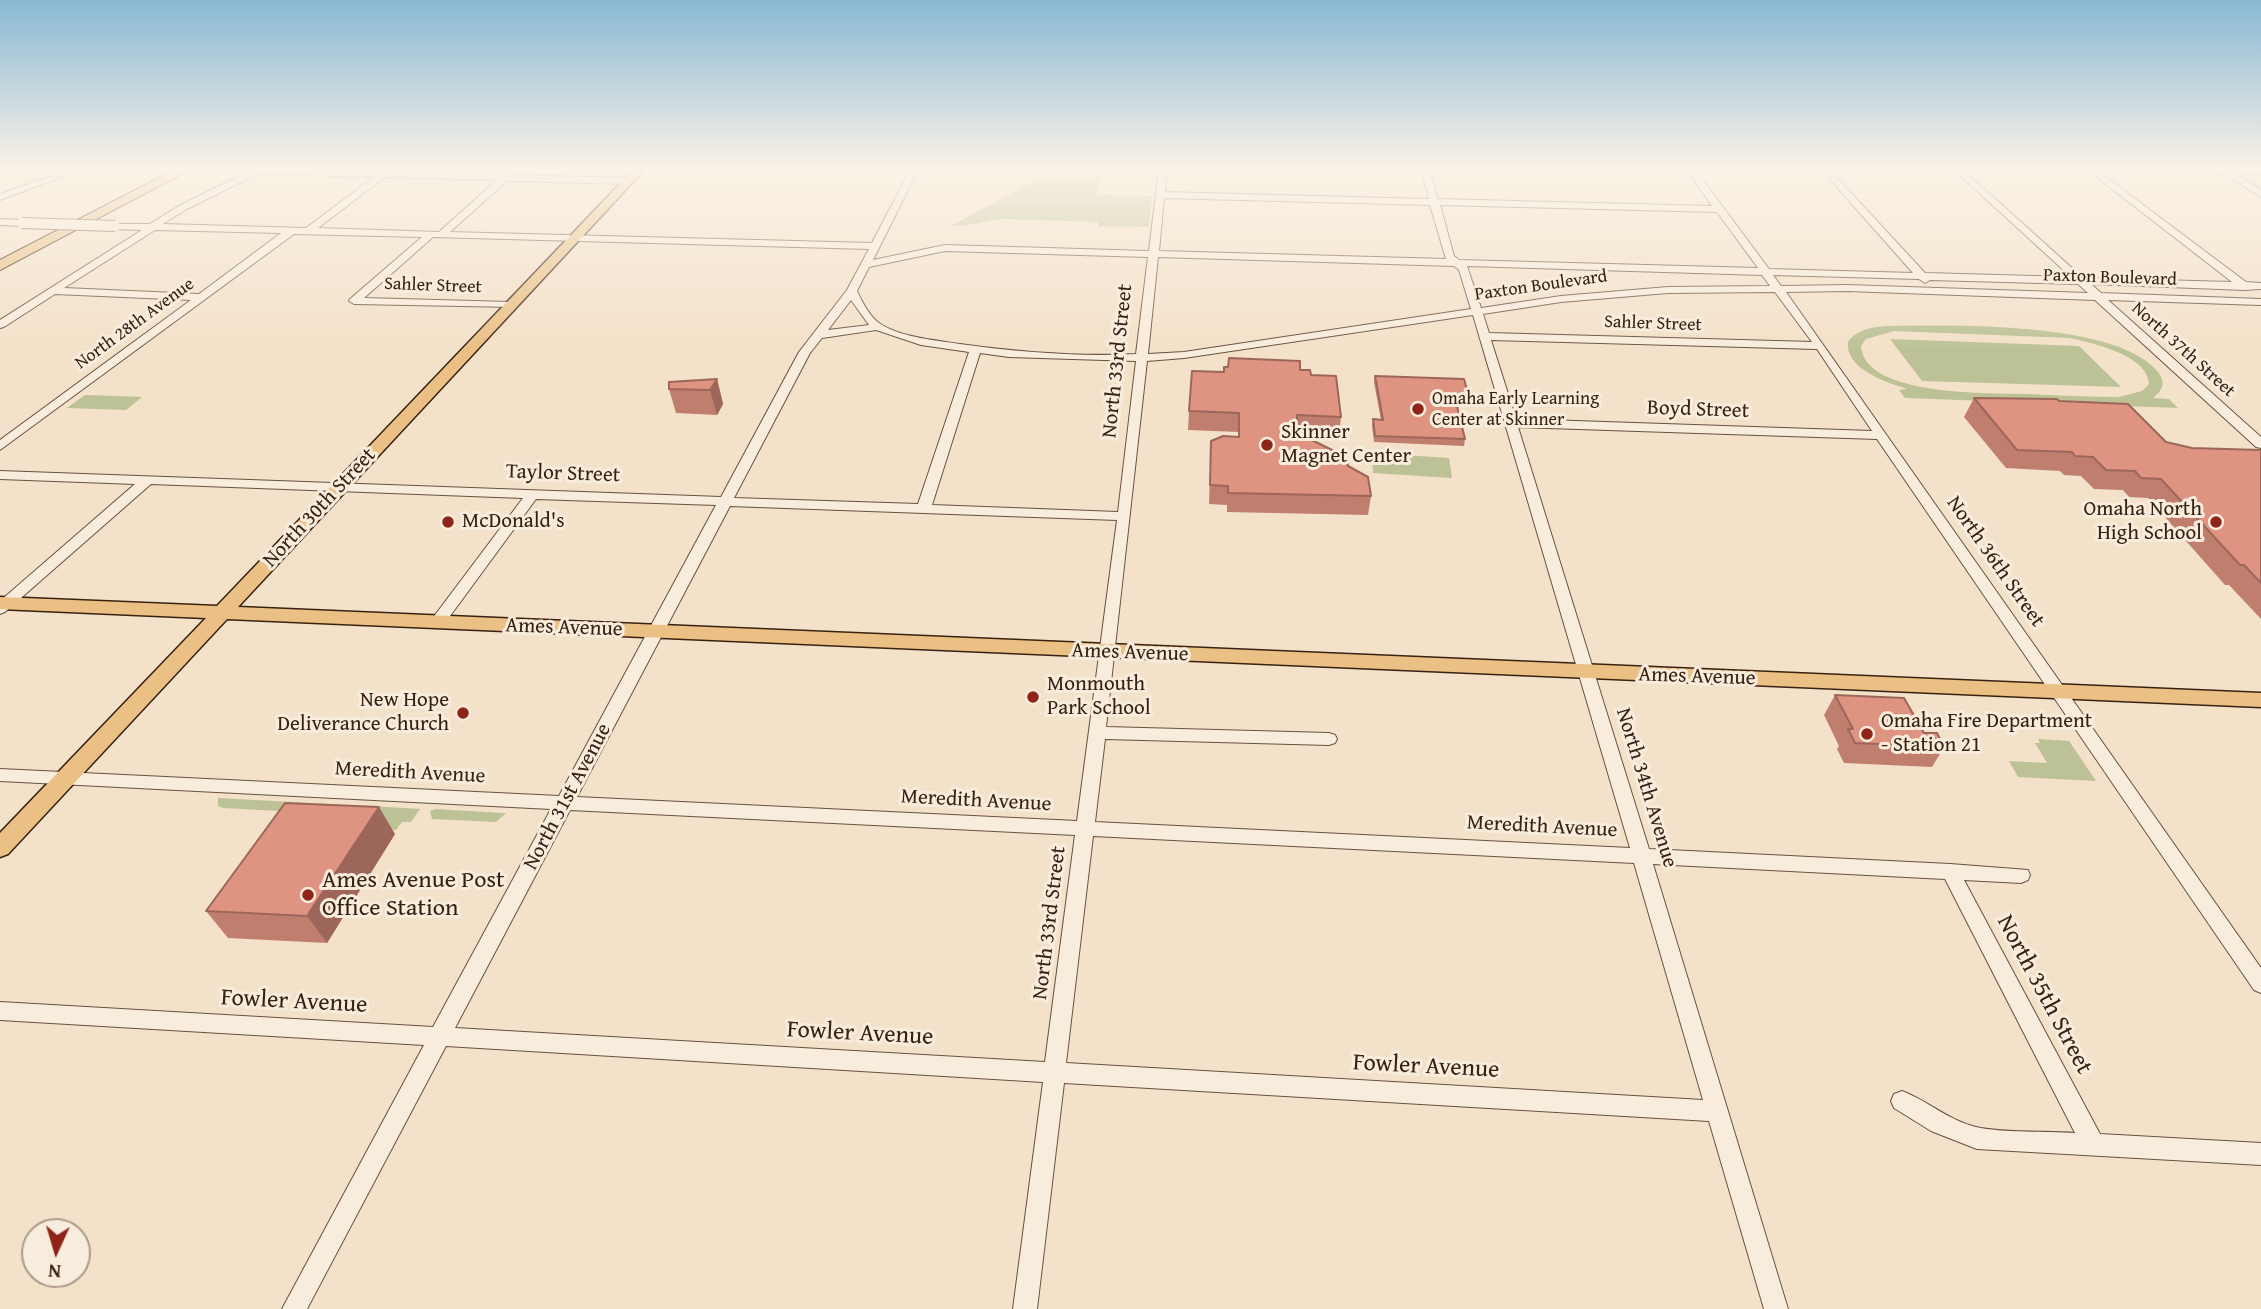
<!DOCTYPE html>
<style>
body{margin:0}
#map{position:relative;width:2261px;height:1309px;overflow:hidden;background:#f4e1c9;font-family:"Gentium Book Plus",serif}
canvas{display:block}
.north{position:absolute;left:21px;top:1218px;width:70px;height:70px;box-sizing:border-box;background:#f8ecdc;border:2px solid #ac9b8b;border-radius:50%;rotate:184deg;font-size:19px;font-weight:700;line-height:28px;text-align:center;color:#392112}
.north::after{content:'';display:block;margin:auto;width:24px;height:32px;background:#8f2418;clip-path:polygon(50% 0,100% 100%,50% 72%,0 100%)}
</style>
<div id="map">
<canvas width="2261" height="1309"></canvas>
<div class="north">N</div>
</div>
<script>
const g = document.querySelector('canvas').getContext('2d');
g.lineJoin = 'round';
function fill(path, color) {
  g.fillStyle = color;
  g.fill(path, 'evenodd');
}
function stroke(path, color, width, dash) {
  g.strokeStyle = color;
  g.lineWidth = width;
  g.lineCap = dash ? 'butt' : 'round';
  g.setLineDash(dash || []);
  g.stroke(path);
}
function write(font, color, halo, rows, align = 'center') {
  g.font = font + ' "Gentium Book Plus",serif';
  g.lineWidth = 6;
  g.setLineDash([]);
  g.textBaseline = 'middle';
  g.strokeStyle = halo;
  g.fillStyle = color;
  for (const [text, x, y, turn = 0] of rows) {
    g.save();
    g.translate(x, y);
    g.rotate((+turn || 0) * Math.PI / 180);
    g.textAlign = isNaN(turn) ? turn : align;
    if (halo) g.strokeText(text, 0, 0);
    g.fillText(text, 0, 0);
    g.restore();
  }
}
fill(new Path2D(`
 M1058 168H1102L1097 195 1152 196 1149 227 1098 226V222L1003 219C984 220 969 227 951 226Z
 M1888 326C1951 325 2117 321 2158 372 2166 383 2163 390 2153 398L2169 399 2178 408 1905 398 1899 390 1907 389C1886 382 1845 369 1848 342 1857 329 1873 327 1888 326ZM1894 331 2070 338C2092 343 2148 355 2149 384L2142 391 2119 397C2088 397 2058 395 2027 394 1992 393 1864 397 1861 346L1866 339Z
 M1890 339 2079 346 2121 387 1922 381Z
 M85 395 142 397 126 410 67 408Z
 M1372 453 1449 458 1452 478 1373 473Z
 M2038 739 2069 741 2096 781 2018 777 2009 761 2047 763 2035 743H2040Z
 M218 798 366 806 351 828 298 812 223 808 218 806Z
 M370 806 420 809 411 822H402L396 830 355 828Z
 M436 809 502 813H506L496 822 432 819 430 811Z`), '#bcc296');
const minor = new Path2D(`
 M7 168H17L0 177V171Z
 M74 168H85L0 200V194Z
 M255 168 628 178 633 181 628 184 507 181 450 232 872 243 911 168H919L873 260 945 245 1149 251 1159 168H1167L1165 192 1429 199 1421 168H1429L1438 199 1712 206 1686 168H1694L1769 269 1913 273 1820 168H1828L1925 273 2071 277 1952 168H1961L2083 278 2232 282 2085 168H2094L2246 282 2261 283V289L2245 290 2091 284 2101 293 2261 299V305L2108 300 2261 437V448L2256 447 2095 300 1847 291 1786 292 2261 968V993L2254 990 1877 439 1518 427 1649 849 1950 864 2028 870 2030 875 2028 880 2021 883 1964 880 2100 1134 2261 1143V1165L1977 1149 1931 1131 1894 1108 1891 1101 1894 1094 1902 1091C1928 1101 1948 1120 1976 1127 2002 1133 2047 1131 2075 1133L1945 879 1653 864 1788 1309H1764L1709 1121 1064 1083 1037 1309H1013L1043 1082 446 1046 307 1309H282L424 1045 0 1020V1002L433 1027 551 809 0 781V769L559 796 716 505 536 499 442 627 437 628 429 623 432 619 523 498 151 484 5 612 0 614V601L135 484 0 479V471L721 497 799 352 847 290 869 249 433 237 364 298 511 302 516 305 515 307 354 304 349 301 350 299 422 237 294 234 0 450V440L191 300 55 294 4 327 0 328V320L142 230 115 229 110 226 112 224H150L179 206ZM257 174 374 177 306 228 163 224 185 210ZM385 177 497 180 439 232 318 228ZM1164 198 1430 205 1446 259 1159 251ZM1440 205 1717 212 1758 268 1459 260 1454 256ZM155 230 281 233 199 294 64 288ZM945 251 1148 257 1136 354C1078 357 1018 352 960 344 935 340 905 338 882 325 870 318 863 303 857 291L869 267ZM1158 257 1454 266 1459 270 1471 309 1184 352 1148 354ZM1467 266 1762 275 1770 286 1668 287 1561 296 1481 308ZM1773 275 1919 279 1925 283 1930 280 2078 284 2088 293 1847 285 1781 286ZM1775 292 1812 342 1489 333 1483 314 1561 302 1668 293ZM851 300 869 325 828 330ZM1473 315 1630 848 1095 822 1105 739 1329 745 1335 743 1337 739 1335 735 1329 733 1106 727 1147 361 1184 358ZM876 330 921 345 969 352 918 504 734 498 810 353 822 338ZM1491 340 1817 349 1872 431 1516 419ZM980 353 1009 357 1136 361 1118 512 932 505ZM730 506 1117 520 1077 821 577 797ZM570 810 1075 835 1045 1062 455 1028ZM1093 836 1634 863 1703 1100 1066 1063Z
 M2097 168 2261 169V175L2237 174 2261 190V197L2224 174 2101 171Z
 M0 219 22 220 27 223 22 226 0 225Z`);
const major = new Path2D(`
 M635 168H646L238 607 2261 693V707L227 619 8 854 0 857V833L206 618 0 609V597L217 606Z`);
const highway = new Path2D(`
 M178 168H193L0 270V260Z`);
stroke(minor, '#685140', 2);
stroke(major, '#392112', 3);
stroke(highway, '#392112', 2);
fill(minor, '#f8ecdc');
fill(major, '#eac084');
fill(highway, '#eac084');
const minorBridge = new Path2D(`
 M22 223 115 226`);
stroke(minorBridge, '#685140', 12, []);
stroke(minorBridge, '#f8ecdc', 10);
fill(new Path2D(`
 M1300 370 1311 375 1341 417 1339 436 1298 434V439L1348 466 1371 496 1368 515 1227 512V505L1209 504 1211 441 1238 437V432L1188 430 1189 411 1224 372Z
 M1375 376 1468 394 1467 400H1456L1465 439 1464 446 1374 442 1372 426 1373 419 1381 420 1374 382Z
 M717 379 723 404 717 415 676 413 669 389Z
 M1974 398 2059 401 2166 442 2192 448 2261 450V619L2229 585H2225L2148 498 2129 497 2123 490 2094 489 2081 476 2064 475 2060 471 2006 468 1964 417Z
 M1835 695 1924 733 1944 747 1932 767 1844 763 1837 749 1839 746 1824 715Z
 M395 834 327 943 228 938 206 911Z`), '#c07e6f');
fill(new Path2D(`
 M717 379 723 404 717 415 710 390Z
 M379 807 395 834 327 943 307 916Z`), '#9c675a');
const building = new Path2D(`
 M1229 358 1300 361V370H1310L1311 375 1336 376 1341 417 1297 415 1298 439H1310L1346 457 1348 466 1368 477 1371 496 1228 493V486L1210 485 1211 441 1223 436 1239 437V413L1189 411 1192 371 1224 372V367H1228Z
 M1375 376 1464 379 1468 394H1454L1465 439 1375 436 1373 419 1383 420Z
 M717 379 710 390 669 389V382Z
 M1974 398 2057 399 2059 401 2128 404 2166 442 2192 448 2261 450V583L2244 565H2240L2161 479 2141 478 2135 471 2106 470 2093 457 2075 456 2072 452 2017 450Z
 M1835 695 1904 698 1924 733H1937L1944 747 1855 743 1848 729H1853Z
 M285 803 379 807 307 916 206 911Z`);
fill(building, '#df9381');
stroke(building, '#9c675a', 2);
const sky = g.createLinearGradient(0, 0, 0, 351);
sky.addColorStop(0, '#89b8d4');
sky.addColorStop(0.48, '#faf2e7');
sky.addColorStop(1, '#faf2e700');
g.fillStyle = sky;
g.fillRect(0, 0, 2261, 351);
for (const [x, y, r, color] of [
 [1418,409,7,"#8f2418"],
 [1267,445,7,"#8f2418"],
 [448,522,7,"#8f2418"],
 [2216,522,7,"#8f2418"],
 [1033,697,7,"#8f2418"],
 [463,713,7,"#8f2418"],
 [1867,734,7,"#8f2418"],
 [308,895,7,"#8f2418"]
]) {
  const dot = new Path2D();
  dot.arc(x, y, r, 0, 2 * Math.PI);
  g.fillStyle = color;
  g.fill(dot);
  stroke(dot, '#f8ecdc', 2.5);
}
write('18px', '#392112', '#f8ecdc', [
 ["Paxton Boulevard",2110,278,2],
 ["Sahler Street",433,286,2],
 ["Paxton Boulevard",1541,286,-8],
 ["North 28th Avenue",135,324,-36],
 ["Sahler Street",1653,324,2],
 ["North 37th Street",2183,350,42]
]);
write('18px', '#392112', '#f8ecdc', [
 ["Omaha Early Learning",1432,399],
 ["Center at Skinner",1432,420]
], 'left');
write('21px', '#392112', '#f8ecdc', [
 ["North 33rd Street",1118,361,-84],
 ["Boyd Street",1698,410,2],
 ["Taylor Street",563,474,2],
 ["North 30th Street",320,508,-47],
 ["North 36th Street",1995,562,55],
 ["Ames Avenue",564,628,2],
 ["Ames Avenue",1130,653,2],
 ["Ames Avenue",1697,677,2],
 ["Meredith Avenue",410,773,3],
 ["North 34th Avenue",1646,788,73],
 ["North 31st Avenue",568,797,-62],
 ["Meredith Avenue",976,801,3],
 ["Meredith Avenue",1542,827,3],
 ["North 33rd Street",1050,923,-83]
]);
write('21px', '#392112', '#f8ecdc', [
 ["Skinner",1281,433],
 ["Magnet Center",1281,457],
 ["Omaha North",2202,510,"right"],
 ["High School",2202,534,"right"],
 ["McDonald's",462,522],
 ["Monmouth",1047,685],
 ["Park School",1047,709],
 ["New Hope",449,701,"right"],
 ["Deliverance Church",449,725,"right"],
 ["Omaha Fire Department",1881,722],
 ["- Station 21",1881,746]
], 'left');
write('24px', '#392112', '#f8ecdc', [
 ["Ames Avenue Post",322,881],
 ["Office Station",322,909]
], 'left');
write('24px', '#392112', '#f8ecdc', [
 ["North 35th Street",2044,995,62],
 ["Fowler Avenue",294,1002,3],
 ["Fowler Avenue",860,1034,3],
 ["Fowler Avenue",1426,1067,3]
]);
</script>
